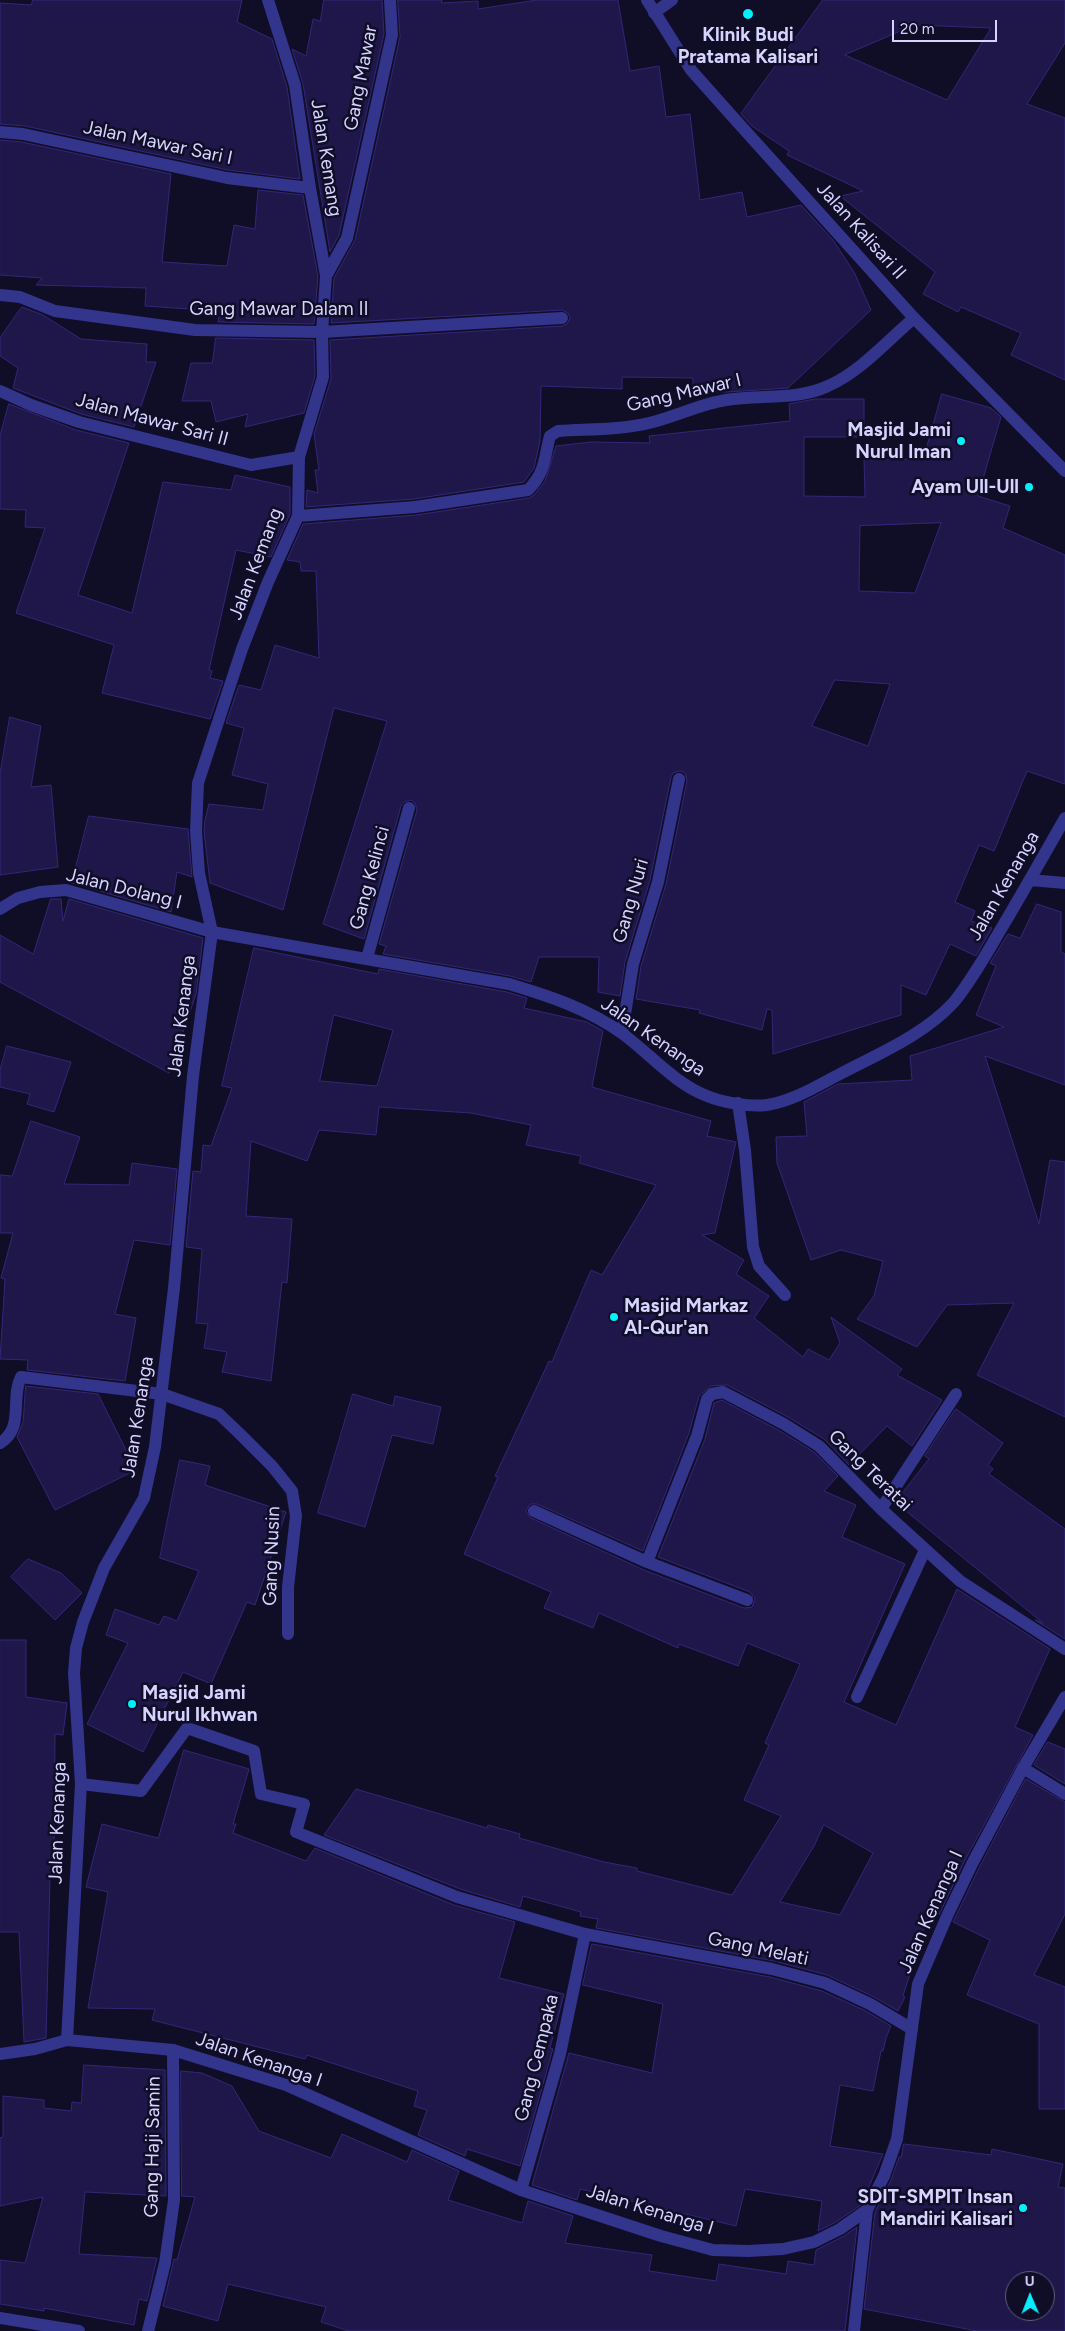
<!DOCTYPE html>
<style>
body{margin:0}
#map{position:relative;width:1065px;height:2331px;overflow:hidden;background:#100d27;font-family:Figtree,sans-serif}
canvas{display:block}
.north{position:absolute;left:1005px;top:2271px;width:50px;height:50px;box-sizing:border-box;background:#100d27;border:1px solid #5f5c7d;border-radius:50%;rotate:359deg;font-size:14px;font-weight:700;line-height:20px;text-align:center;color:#d6d3ff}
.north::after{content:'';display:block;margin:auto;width:18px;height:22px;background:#00f0fe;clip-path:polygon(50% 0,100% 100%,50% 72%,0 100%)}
.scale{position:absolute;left:892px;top:20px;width:105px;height:22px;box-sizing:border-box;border:2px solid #d6d3ff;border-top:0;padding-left:6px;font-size:15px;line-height:18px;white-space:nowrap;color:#d6d3ff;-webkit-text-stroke:4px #100d27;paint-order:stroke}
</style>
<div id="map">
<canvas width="1065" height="2331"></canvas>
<div class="north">U</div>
<div class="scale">20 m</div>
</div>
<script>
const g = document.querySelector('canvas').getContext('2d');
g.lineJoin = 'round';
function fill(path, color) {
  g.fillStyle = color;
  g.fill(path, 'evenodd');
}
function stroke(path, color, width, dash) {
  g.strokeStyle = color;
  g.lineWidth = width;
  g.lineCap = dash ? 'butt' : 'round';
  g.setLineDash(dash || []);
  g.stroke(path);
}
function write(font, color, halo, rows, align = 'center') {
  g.font = font + ' Figtree,sans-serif';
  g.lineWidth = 5;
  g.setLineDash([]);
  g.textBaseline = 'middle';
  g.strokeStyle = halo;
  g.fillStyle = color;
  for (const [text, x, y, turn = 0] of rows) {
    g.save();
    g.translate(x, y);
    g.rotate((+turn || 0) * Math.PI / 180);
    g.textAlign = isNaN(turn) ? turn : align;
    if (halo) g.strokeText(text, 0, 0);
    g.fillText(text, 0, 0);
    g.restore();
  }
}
const building = new Path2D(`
 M33 0H242L237 22 272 39 287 87 300 179 228 170 25 126 0 124V3L31 5Z
 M324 0H382L384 34 339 235 330 252 303 84 292 49 306 56 313 19 320 21Z
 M398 0H442L441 3 478 1V9L537 0H618L630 71 659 66 666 117 690 114 700 200 742 192 747 217 801 205 833 240 854 272 871 310 788 388 727 392 693 391V378L622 377V389L541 386 540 441 534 468 524 482 414 499 306 507 307 490 318 493 315 470H319L314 434 331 379 330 340 562 326 567 324 570 318 568 313 562 310 331 323 334 278 355 240 400 37Z
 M823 0H1065V43L1027 104 1065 118V380L1011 355 1021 333 961 307 958 312 923 294 935 272 840 196 863 191 787 155 789 151 752 126 741 114ZM915 25 991 28 947 100 845 55Z
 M0 140 22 142 171 174 162 262 227 266 234 225 255 229 258 190 303 195 318 276 314 324 218 322 220 311 145 306 146 288 36 285 42 278 0 275Z
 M22 307 43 315 81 339 147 344 146 362H156L134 427 81 414 13 388 18 368 0 356V338Z
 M216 338 314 340 315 376 304 413 245 427 248 414 216 422 211 401H182L191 363H212Z
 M942 394 991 408 1001 417 978 496 1010 506 1003 528 1065 555V784L1027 771 994 851 979 845 955 902 975 911 971 921 992 928 976 956 950 944 926 995 901 985V1015L773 1054 772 1010 767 1009 762 1030 699 1013 700 1010 636 999 641 966 666 884 687 781 685 773 680 771 673 773 671 777 650 880 625 962 620 996 598 992 599 957H539L531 982 510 976 383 954 386 946 379 944 417 810 415 803 411 800 404 802 401 806 364 939 323 924 387 721 334 708 283 910 210 883 204 831 205 820 209 804 263 810 268 784 232 775 244 728 226 723 239 685 261 690 275 645 319 658 316 571H301L300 562 287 560 303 524 416 515 529 498 534 495 545 481 556 446 591 442 650 443 649 436 790 421 789 404 815 399H864V437H804V496L865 497 864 460 923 459ZM941 523 915 593 859 591 860 526ZM835 680 890 684 868 746 812 726Z
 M9 404 76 430 129 443 78 595 132 613 163 482 231 490 235 475 290 487V514L271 557 236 550 209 670 212 671 210 678 223 681 210 719 102 693 114 645 16 613 45 528 25 527 26 510 0 509V436Z
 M10 717 41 726 31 787 51 785 58 867 0 875V774Z
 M89 816 188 829 192 877 177 872 171 912 72 883Z
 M51 899H61L63 921 69 899 203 938 196 994 169 1073 0 982V935L33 954Z
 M1037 904 1061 912V952L1065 954V1085L985 1056 1039 1224 1050 1160 1065 1162V1417L977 1375 1014 1303 947 1305 917 1347 857 1319 874 1296 883 1261 841 1250 811 1260 777 1163 776 1137 807 1136 804 1102 838 1084 912 1080 910 1056 1004 1027 976 1015 996 966 990 963 1008 934 1020 938Z
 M254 948 378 974 379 969 507 992 527 998 524 1008 587 1022 603 1031 592 1087 711 1121 707 1136 736 1142 715 1233 702 1235 744 1260 736 1274 769 1296 754 1318 803 1357 808 1349 829 1360 840 1343 831 1317 902 1369 897 1375 942 1400 912 1446 887 1426 849 1465 824 1439 788 1417 727 1385 711 1386 699 1396 689 1433 643 1551 537 1504H530L526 1511 531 1518 644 1570 744 1608 752 1607 755 1599 750 1592 658 1557 705 1439 714 1403 722 1400 780 1431 814 1452 838 1476 824 1491 856 1505 842 1537 905 1564 844 1702 896 1725 957 1589 1050 1649 1015 1727 1033 1735 965 1860 939 1915 930 1910 903 1996 905 1997 898 2011 874 1997 827 1975 774 1961 596 1928 598 1919 580 1916 581 1912 523 1896 520 1907 460 1889 324 1835 356 1789 487 1828 488 1825 520 1834 519 1838 604 1862 637 1868V1871L732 1895 781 1816 744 1800 769 1745 765 1743 800 1664 747 1643 738 1666 679 1644 678 1648 599 1613 593 1628 544 1608 551 1592 464 1554 498 1477 495 1476 549 1361 552 1362 591 1270 602 1275 656 1185 579 1163 581 1156 526 1145 531 1125 471 1113 379 1107 376 1135 319 1130 307 1161 251 1141 246 1216 292 1219 287 1283 282 1282 271 1381 222 1372 227 1352 204 1348 208 1324 196 1323 202 1249 186 1247 193 1171 201 1172 203 1145 211 1146 232 1088 222 1086ZM334 1015 393 1030 377 1086 320 1081ZM824 1825 873 1853 840 1915 780 1902 814 1846Z
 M7 1046 71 1062 54 1112 27 1104 30 1094 0 1087V1070Z
 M31 1121 80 1137 64 1184 129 1185 132 1163 177 1169 170 1245 134 1240 115 1314 136 1318 125 1381 27 1370 28 1360 0 1359 5 1279 1 1278 13 1233H0V1175L12 1176Z
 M26 1386 98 1394 136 1470 55 1510 17 1437 23 1422Z
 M353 1394 393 1406 395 1396 441 1407 433 1444 392 1435 365 1527 318 1513Z
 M956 1409 1003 1443 988 1465 993 1469 989 1474 1065 1529V1639L1035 1620 1043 1623 895 1502 929 1459 925 1456Z
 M180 1460 210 1466 205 1485 286 1512 255 1605 247 1602 211 1684 183 1672 143 1752 87 1724 128 1643 106 1635 115 1609 159 1625 164 1616 177 1621 199 1571 160 1558Z
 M28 1559 61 1573 82 1593 55 1620 11 1577Z
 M0 1640H26V1697L67 1703 63 1735 55 1734 54 1879 50 1878 46 2038 24 2042 19 1932H0Z
 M1048 1742 1065 1749V1784L1034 1765Z
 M184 1750 249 1769 233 1824H236L233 1833 306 1861 315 1848 454 1905 515 1922 499 1978 564 1994 550 2048 553 2049 552 2052 520 2166 467 2149 465 2156 418 2135 427 2110 414 2106 418 2091 307 2055 305 2059 152 2020 155 2009 88 2008 108 1892 86 1887 102 1824 158 1838Z
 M1026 1779 1065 1802V1914L1034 1975 1065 1987V2109H1039V2024L967 1995 990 1940 953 1922 979 1868Z
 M592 1944 770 1977 822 1991 866 2011 891 2026 886 2038 883 2051H881L873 2091 840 2085 830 2146 883 2154 861 2205 836 2222 818 2231 822 2201 745 2189 736 2226 580 2189 577 2200 532 2185 569 2053 652 2073 663 2004 583 1985Z
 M84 2065 165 2070 166 2196 85 2192 79 2254 157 2258 147 2301 139 2299 134 2325 44 2308V2311L0 2304V2260L25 2263 43 2197 0 2206V2138L3 2137V2096L44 2100V2108L71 2111 72 2102 81 2103Z
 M181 2071 202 2073 232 2086 259 2131 331 2158 342 2134 407 2162 412 2150 459 2171 448 2200 522 2223 528 2201 573 2216 565 2243 652 2255 649 2271 716 2281 719 2264 786 2274 788 2261 814 2265 816 2250 844 2236 857 2227 845 2331H349L321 2322 326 2307 228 2284 218 2321 163 2306 174 2259 177 2260 195 2197 182 2196Z
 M904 2144 991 2155 992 2149 1063 2164 1058 2187 1065 2188V2331H977L864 2309 875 2212 891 2180 899 2157H901ZM1015 2281H1045V2311H1015Z`);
fill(building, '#1f174a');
stroke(building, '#332778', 1);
stroke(new Path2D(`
 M654 13 672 0
 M0 132 23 134 227 178 310 188
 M326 276 347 238 392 35 390 0
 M0 295 20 297 55 311 195 330 322 332 562 318
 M0 391 31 405 79 422 251 465 299 457
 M298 516 415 507 528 490C546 472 544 458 550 436L558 431C588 429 620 430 649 423 675 417 700 404 726 400 760 394 796 401 828 386 860 372 887 341 914 318
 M1030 880 1065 883
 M0 909 18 898 40 892 66 890 212 932 509 984C549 996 589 1009 623 1034 650 1054 675 1084 707 1096 724 1103 750 1107 767 1105 793 1101 817 1086 840 1074 878 1054 924 1035 954 1002 972 980 987 953 1001 929 1023 892 1044 855 1065 818
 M367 958 409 808
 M622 1033 633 964 658 882 679 779
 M738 1103 745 1150 753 1247 759 1266 785 1295
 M0 1443C25 1428 10 1398 21 1377L162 1394 219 1414 239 1433 272 1466 292 1491 296 1516 288 1587V1634
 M881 1509 956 1394
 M534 1511 647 1562 747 1600
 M647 1562 697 1436 707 1399 712 1394 723 1392 784 1424 819 1446 881 1509 960 1581 1065 1649
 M857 1697 925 1550
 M1023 1768 1065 1794
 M81 1784 141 1791 187 1728 254 1751 261 1794 304 1804 296 1832 457 1897 585 1934 772 1969 825 1983 870 2004 912 2029
 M67 2040 81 1784 74 1673 76 1648 83 1622 104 1568 144 1498 155 1447 174 1288 193 1076 212 932 199 873 196 831 198 783 242 649 268 582 298 516 299 457 323 377 322 332 326 276 310 188 295 85 268 0
 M521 2190 560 2054 585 1934
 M0 2318 79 2331
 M148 2331 165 2263 174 2200 173 2050
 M854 2331 867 2210`), '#33348b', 12);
stroke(new Path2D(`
 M647 0 691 70 732 116 914 318 1065 471
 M0 2054 35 2049 67 2040 173 2050 286 2085 521 2190 661 2236 713 2250 748 2251 783 2249 814 2242 840 2229 867 2210 884 2176 897 2139 918 1984 948 1914 972 1864 1023 1768 1065 1697`), '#33348b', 12);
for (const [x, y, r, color] of [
 [748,14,6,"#00f0fe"],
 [961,441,5,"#00f0fe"],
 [1029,487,5,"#00f0fe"],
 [614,1317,5,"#00f0fe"],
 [132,1704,5,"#00f0fe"],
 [1023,2208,5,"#00f0fe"]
]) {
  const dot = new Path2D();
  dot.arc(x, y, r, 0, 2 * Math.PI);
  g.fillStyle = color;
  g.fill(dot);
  stroke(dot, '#100d27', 2);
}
write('bold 19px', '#d6d3ff', '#100d27', [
 ["Klinik Budi",748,35,"center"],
 ["Pratama Kalisari",748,57,"center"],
 ["Masjid Jami",951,430],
 ["Nurul Iman",951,452],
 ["Ayam Ull-Ull",1019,487],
 ["Masjid Markaz",624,1306,"left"],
 ["Al-Qur'an",624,1328,"left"],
 ["Masjid Jami",142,1693,"left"],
 ["Nurul Ikhwan",142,1715,"left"],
 ["SDIT-SMPIT Insan",1013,2197],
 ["Mandiri Kalisari",1013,2219]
], 'right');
write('19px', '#d6d3ff', '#100d27', [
 ["Gang Mawar",361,78,-79],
 ["Jalan Mawar Sari I",158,143,12],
 ["Jalan Kemang",326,158,81],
 ["Jalan Kalisari II",861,231,48],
 ["Gang Mawar Dalam II",279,309],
 ["Gang Mawar I",684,393,-13],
 ["Jalan Mawar Sari II",152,420,15],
 ["Jalan Kemang",256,564,-69],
 ["Gang Kelinci",370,878,-75],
 ["Jalan Kenanga",1004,886,-60],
 ["Jalan Dolang I",124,889,14],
 ["Gang Nuri",631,901,-74],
 ["Jalan Kenanga",182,1016,-83],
 ["Jalan Kenanga",653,1037,35],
 ["Jalan Kenanga",138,1417,-81],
 ["Gang Teratai",870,1471,44],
 ["Gang Nusin",272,1556,-88],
 ["Jalan Kenanga",58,1823,-88],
 ["Jalan Kenanga I",931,1912,-66],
 ["Gang Melati",758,1949,12],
 ["Gang Cempaka",537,2058,-76],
 ["Jalan Kenanga I",259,2060,19],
 ["Gang Haji Samin",153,2147,-89],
 ["Jalan Kenanga I",650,2210,17]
]);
</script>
